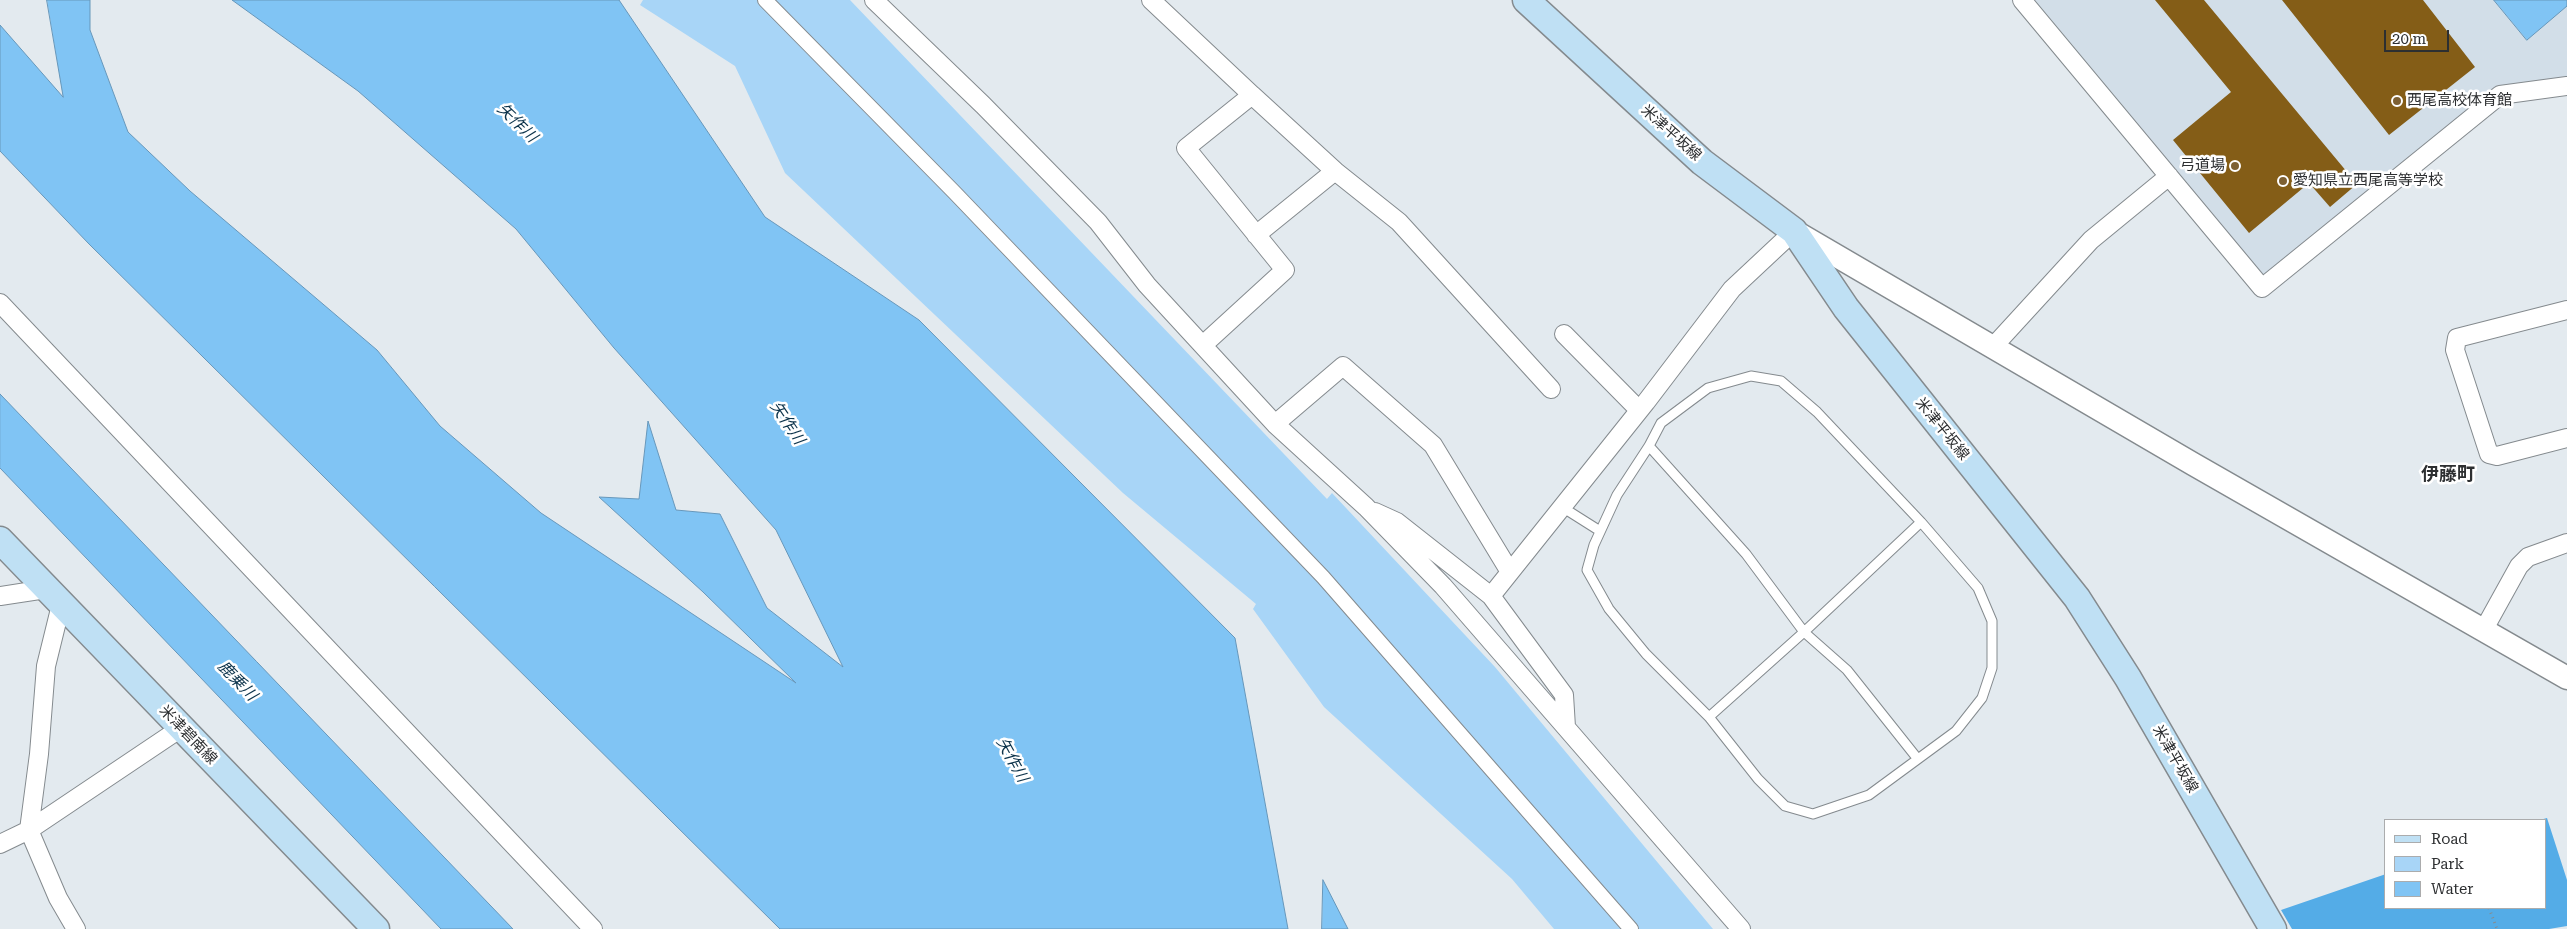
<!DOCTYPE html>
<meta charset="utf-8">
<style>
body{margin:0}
#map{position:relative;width:2567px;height:929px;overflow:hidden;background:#e3eaef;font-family:"Roboto Serif",serif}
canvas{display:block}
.legend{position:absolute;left:2384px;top:819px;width:162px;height:90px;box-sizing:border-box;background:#fff;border:1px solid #abacad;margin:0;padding:6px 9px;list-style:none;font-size:15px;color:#2d2f31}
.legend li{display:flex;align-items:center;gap:10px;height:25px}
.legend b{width:25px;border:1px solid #abacad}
.scale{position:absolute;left:2384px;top:30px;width:65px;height:22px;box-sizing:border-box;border:2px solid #2d2f31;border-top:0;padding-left:6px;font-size:15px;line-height:18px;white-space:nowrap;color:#2d2f31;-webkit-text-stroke:4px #fff;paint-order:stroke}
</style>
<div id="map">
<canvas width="2567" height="929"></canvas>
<ul class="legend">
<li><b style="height:6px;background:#bfe0f4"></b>Road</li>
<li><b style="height:14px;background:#a8d5f7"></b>Park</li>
<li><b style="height:14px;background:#80c4f4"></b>Water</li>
</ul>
<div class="scale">20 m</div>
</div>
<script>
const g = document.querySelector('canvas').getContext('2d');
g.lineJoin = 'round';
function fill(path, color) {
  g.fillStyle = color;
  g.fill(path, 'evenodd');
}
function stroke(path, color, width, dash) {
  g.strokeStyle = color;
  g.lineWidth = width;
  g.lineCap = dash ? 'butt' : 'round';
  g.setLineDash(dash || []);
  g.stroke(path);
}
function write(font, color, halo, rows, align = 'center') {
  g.font = font + ' "Roboto Serif","Noto Sans JP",serif';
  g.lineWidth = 5;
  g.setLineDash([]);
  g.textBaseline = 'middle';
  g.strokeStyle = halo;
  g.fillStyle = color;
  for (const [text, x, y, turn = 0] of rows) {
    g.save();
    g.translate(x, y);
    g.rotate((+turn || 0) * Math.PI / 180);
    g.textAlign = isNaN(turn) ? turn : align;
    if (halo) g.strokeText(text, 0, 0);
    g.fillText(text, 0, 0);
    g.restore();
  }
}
fill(new Path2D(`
 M2032 0H2567V79L2497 89 2269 274 2260 275Z`), '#d2dee8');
fill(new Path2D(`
 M643 0H850L1327 499 1332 493 1495 667 1713 929H1554L1512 879 1324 707 1253 609 1256 604 1123 493 785 173 735 66 640 5Z`), '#a8d5f7');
fill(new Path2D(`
 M2547 818 2567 880V926L2549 929H2292L2281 910 2386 874V908H2546V820H2540Z`), '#54ace7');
const water = new Path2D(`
 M47 0H90V30L128 132 190 191 377 350 440 426 541 513 796 683 703 592 599 497 639 499 648 421 676 510 720 514 767 608 843 667 776 530 614 348 516 229 358 91 232 0H619L765 217 919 320 1235 638 1288 929H780L89 244 0 151V25L63 97Z
 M2494 0H2567V6L2527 40Z
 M0 394 513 929H441L0 468Z
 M1323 880 1348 929H1322Z`);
fill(water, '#80c4f4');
stroke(water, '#6797ba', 1);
fill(new Path2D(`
 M2155 0H2204L2357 184 2330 207 2309 183 2249 233 2173 140 2231 92Z
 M2282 0H2423L2475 67 2389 135Z`), '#845d17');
const service = new Path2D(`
 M1751 376 1781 381 1817 412 1921 522 1978 588 1992 621V668L1982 698 1956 731 1869 795 1813 814 1785 806 1758 779 1709 717 1646 654 1609 609 1587 570 1594 545 1617 495 1649 446 1661 423 1708 388Z
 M1649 446 1746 554 1804 632 1847 670 1917 758
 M1562 507 1600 531
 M1709 717 1804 632 1921 522`);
const pedestrian = new Path2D(`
 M765 0 955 193 1323 577 1631 929`);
const minor = new Path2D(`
 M874 0 983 105 1098 222 1147 285 1275 424 1366 507 1443 586 1741 929
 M1151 0 1252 95 1186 148 1285 270 1203 345
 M2022 0 2262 288 2500 95 2567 86
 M1252 95 1335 171 1256 235
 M1335 171 1399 222 1551 389
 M0 303 593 929
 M2567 310 2457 338 2455 350 2489 454 2497 456 2567 438
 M1564 334 1639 410
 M1992 348 2091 240 2169 176
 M1275 424 1343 366 1433 445 1510 572
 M1375 512 1397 522 1491 596 1564 695 1566 727
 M0 596 46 589
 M1491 596 1646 402 1732 289 1794 231
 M61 605 46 666 39 754 29 830 58 898 76 929
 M2483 631 2519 566 2528 557 2567 543
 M0 844 29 830 181 728`);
const tertiary = new Path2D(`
 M1794 231 2193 464 2567 678`);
const secondary = new Path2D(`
 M1526 0 1702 162 1794 231 1846 308 2077 598 2128 678 2273 929
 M0 540 376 929`);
stroke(service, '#848a8e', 11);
stroke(pedestrian, '#848a8e', 16);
stroke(minor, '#848a8e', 20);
stroke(tertiary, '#848a8e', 25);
stroke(secondary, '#848a8e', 29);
stroke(new Path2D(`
 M2489 908 2497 929`), '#878c8f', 3, [1, 4]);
stroke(service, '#fff', 9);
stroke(pedestrian, '#fff', 14);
stroke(minor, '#fff', 18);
stroke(tertiary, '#fff', 22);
stroke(secondary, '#bfe0f4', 26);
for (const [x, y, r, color] of [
 [2397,101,5,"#7d6033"],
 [2235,166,5,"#7d6033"],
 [2283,181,5,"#7d6033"]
]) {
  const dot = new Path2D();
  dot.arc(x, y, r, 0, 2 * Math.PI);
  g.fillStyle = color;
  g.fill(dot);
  stroke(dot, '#fff', 2);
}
write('15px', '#2d2f31', '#fff', [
 ["西尾高校体育館",2407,101],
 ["弓道場",2225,166,"right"],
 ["愛知県立西尾高等学校",2293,181]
], 'left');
write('15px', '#2d2f31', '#fff', [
 ["米津平坂線",1671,133,42],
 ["米津平坂線",1942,429,51],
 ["米津碧南線",188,735,46],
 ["米津平坂線",2175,759,60]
]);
write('italic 16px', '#0c334b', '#fff', [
 ["矢作川",517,123,44],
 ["矢作川",787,423,56],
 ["鹿乗川",237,681,46],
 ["矢作川",1012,760,61]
]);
write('bold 18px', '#2d2f31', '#fff', [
 ["伊藤町",2448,475]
]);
</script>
